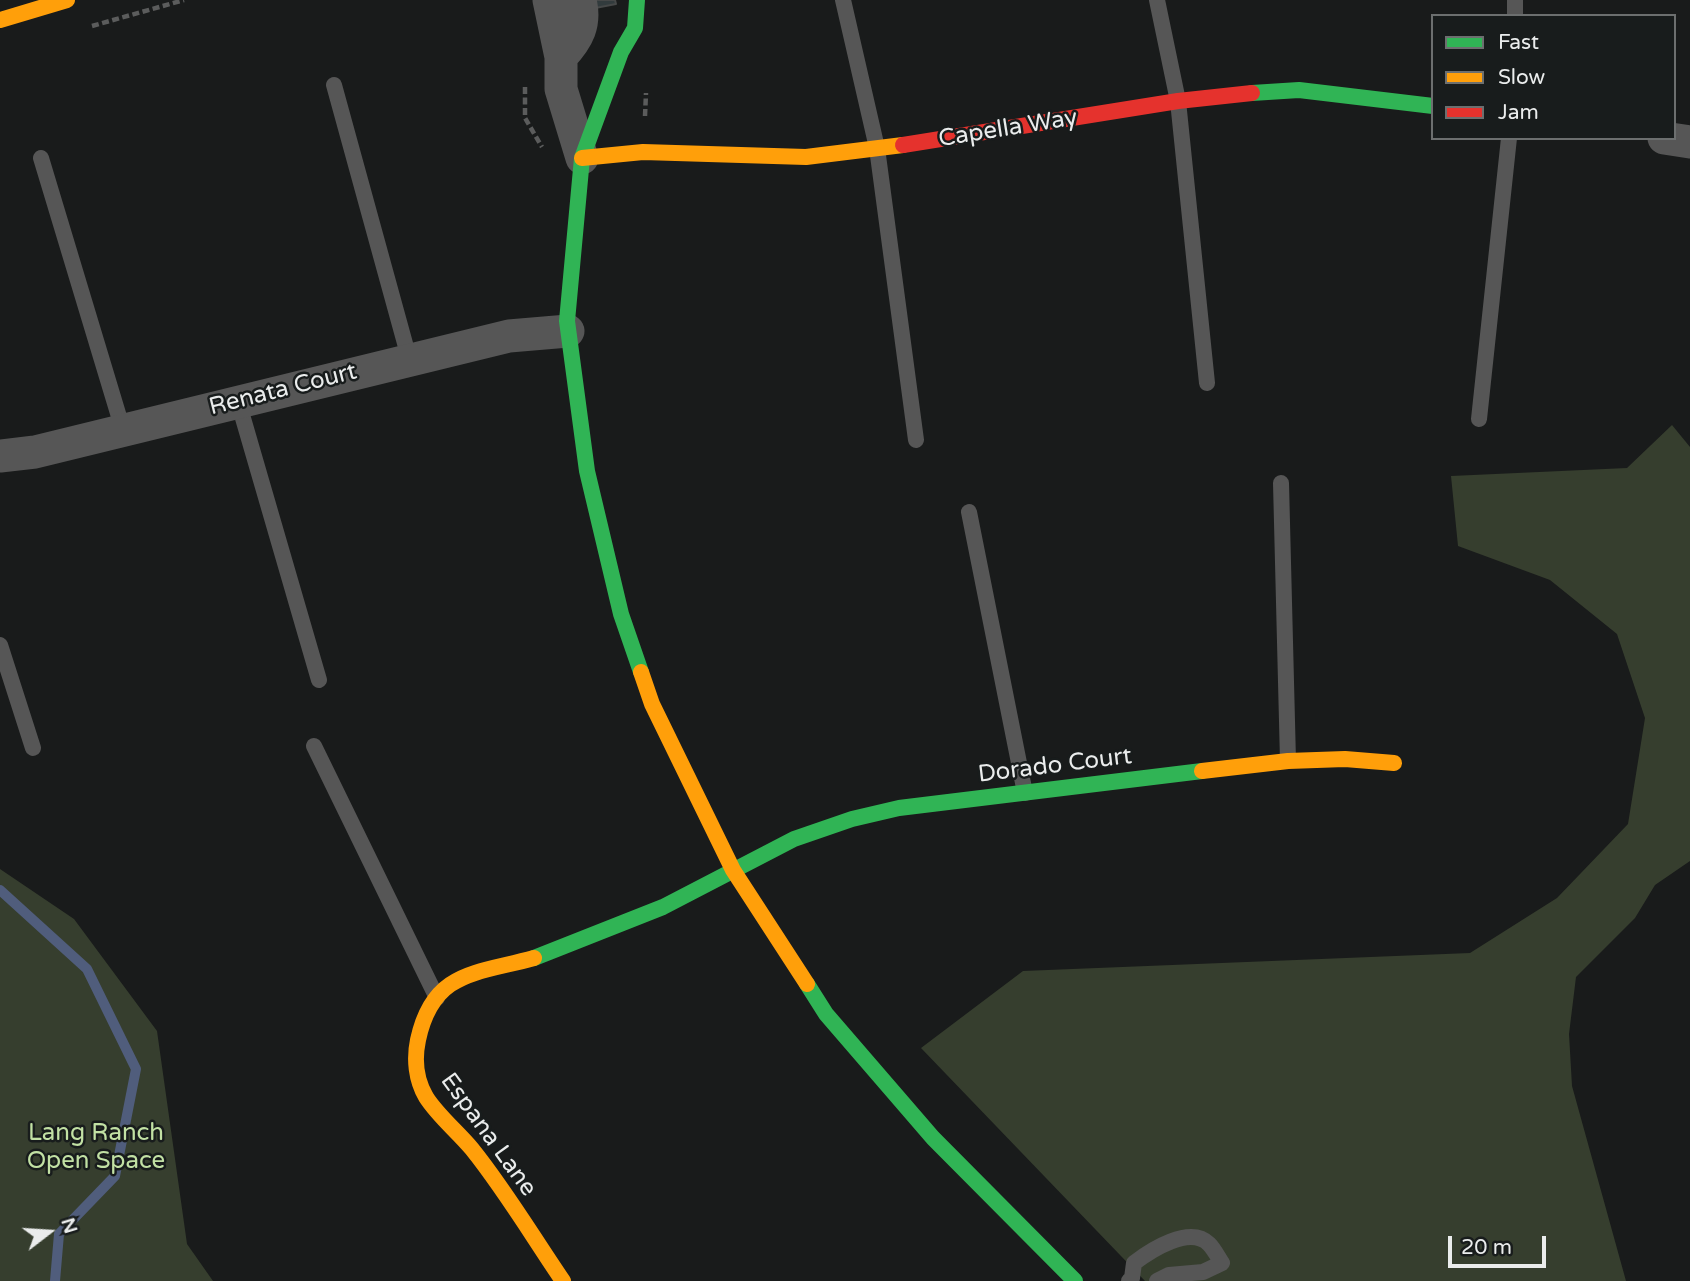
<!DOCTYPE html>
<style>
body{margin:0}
#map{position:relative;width:1690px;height:1281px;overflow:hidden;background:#191b1b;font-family:"Varela Round",sans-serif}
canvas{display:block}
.legend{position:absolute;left:1431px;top:14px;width:245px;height:126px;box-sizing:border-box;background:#181c1c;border:2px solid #6c6f6f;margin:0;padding:9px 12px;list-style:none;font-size:21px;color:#eaecec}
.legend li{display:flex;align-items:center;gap:14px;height:35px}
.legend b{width:35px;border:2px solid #6c6f6f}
.north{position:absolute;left:14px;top:1197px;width:70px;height:70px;-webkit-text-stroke:5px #181c1c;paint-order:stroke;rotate:73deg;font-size:19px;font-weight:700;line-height:28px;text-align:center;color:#eaecec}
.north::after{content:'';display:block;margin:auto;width:24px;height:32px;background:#eaecec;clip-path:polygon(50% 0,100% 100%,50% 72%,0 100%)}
.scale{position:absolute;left:1448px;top:1236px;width:98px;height:32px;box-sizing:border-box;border:4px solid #eaecec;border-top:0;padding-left:9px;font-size:21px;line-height:24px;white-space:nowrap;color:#eaecec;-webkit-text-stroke:5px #181c1c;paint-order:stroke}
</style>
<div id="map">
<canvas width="1690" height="1281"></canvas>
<ul class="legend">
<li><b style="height:9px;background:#30b455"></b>Fast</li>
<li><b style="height:9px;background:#ff9f0a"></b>Slow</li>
<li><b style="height:9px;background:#e5322d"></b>Jam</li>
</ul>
<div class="north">N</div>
<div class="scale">20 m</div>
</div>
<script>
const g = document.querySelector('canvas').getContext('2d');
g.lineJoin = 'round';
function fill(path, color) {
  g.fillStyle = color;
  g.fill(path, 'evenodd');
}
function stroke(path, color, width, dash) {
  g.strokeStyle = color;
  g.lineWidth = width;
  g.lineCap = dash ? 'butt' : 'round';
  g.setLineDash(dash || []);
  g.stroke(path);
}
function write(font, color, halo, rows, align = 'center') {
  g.font = font + ' "Varela Round",sans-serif';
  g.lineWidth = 5;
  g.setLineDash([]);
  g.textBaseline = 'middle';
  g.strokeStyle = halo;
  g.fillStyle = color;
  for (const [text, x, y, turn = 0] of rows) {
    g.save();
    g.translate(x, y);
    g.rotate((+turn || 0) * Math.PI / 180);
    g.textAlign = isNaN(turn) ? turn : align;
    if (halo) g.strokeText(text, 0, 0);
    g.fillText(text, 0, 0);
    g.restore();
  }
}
fill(new Path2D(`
 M1672 425 1690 447V861L1655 885 1635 918 1576 977 1569 1034 1572 1086 1626 1281H1145L921 1048 1023 971 1470 953 1557 898 1628 824 1645 718 1617 634 1550 580 1458 546 1451 476 1627 468Z
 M0 869 74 919 157 1031 187 1244 213 1281H0Z`), '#363e2e');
stroke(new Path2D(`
 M0 890 87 969 136 1069 115 1176 59 1234 55 1281`), '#505d7c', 10);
const building = new Path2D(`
 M563 0H615L616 4 590 9Z`);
fill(building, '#323b3d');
stroke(building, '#464848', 2);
stroke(new Path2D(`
 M92 26 184 0
 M525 87V118L542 147
 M645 116 646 93`), '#5b5c5c', 4.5, [7, 3.5]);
stroke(new Path2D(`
 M843 0 877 148 916 440
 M1157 0 1178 101 1207 383
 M1515 16V0
 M334 85 409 358
 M41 158 123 430
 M238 401 319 680
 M1479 419 1509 138
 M1281 483 1288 761
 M969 512 1025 793
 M0 645 33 748
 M314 746 437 998
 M1129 1281 1132 1278 1134 1263C1151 1250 1190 1225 1209 1244 1214 1249 1218 1257 1222 1263L1203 1272 1169 1275 1157 1281`), '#565656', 16);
stroke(new Path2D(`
 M549 0 561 57V89L582 158
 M561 57C578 39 586 24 580 0
 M1664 138 1690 142
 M0 456 35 452 509 336 568 331`), '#565656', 33);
stroke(new Path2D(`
 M637 0 635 28 621 52 582 158 567 321 587 471 621 614 641 672
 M1252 93 1299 90 1433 106
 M534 958 663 907 794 839 852 819 899 808 1202 771
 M807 984 826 1014 933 1138 1075 1281`), '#30b455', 16);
stroke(new Path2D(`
 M0 20 67 0
 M582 158 643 152 806 157 903 145
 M641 672 652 704 733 870 807 984
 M1202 771 1288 761 1345 759 1394 763
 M534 958C477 974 433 970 418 1040 414 1059 416 1080 426 1097 438 1116 458 1132 472 1149 505 1190 533 1237 563 1281`), '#ff9f0a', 16);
stroke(new Path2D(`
 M903 145 1178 101 1252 93`), '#e5322d', 16);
write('24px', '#eaecec', '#181c1c', [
 ["Capella Way",1008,129,-9],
 ["Renata Court",283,390,-14],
 ["Dorado Court",1055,766,-7],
 ["Espana Lane",488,1135,54]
]);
write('24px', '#c2e1a4', '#181c1c', [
 ["Lang Ranch",96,1134],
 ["Open Space",96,1162]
]);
</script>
